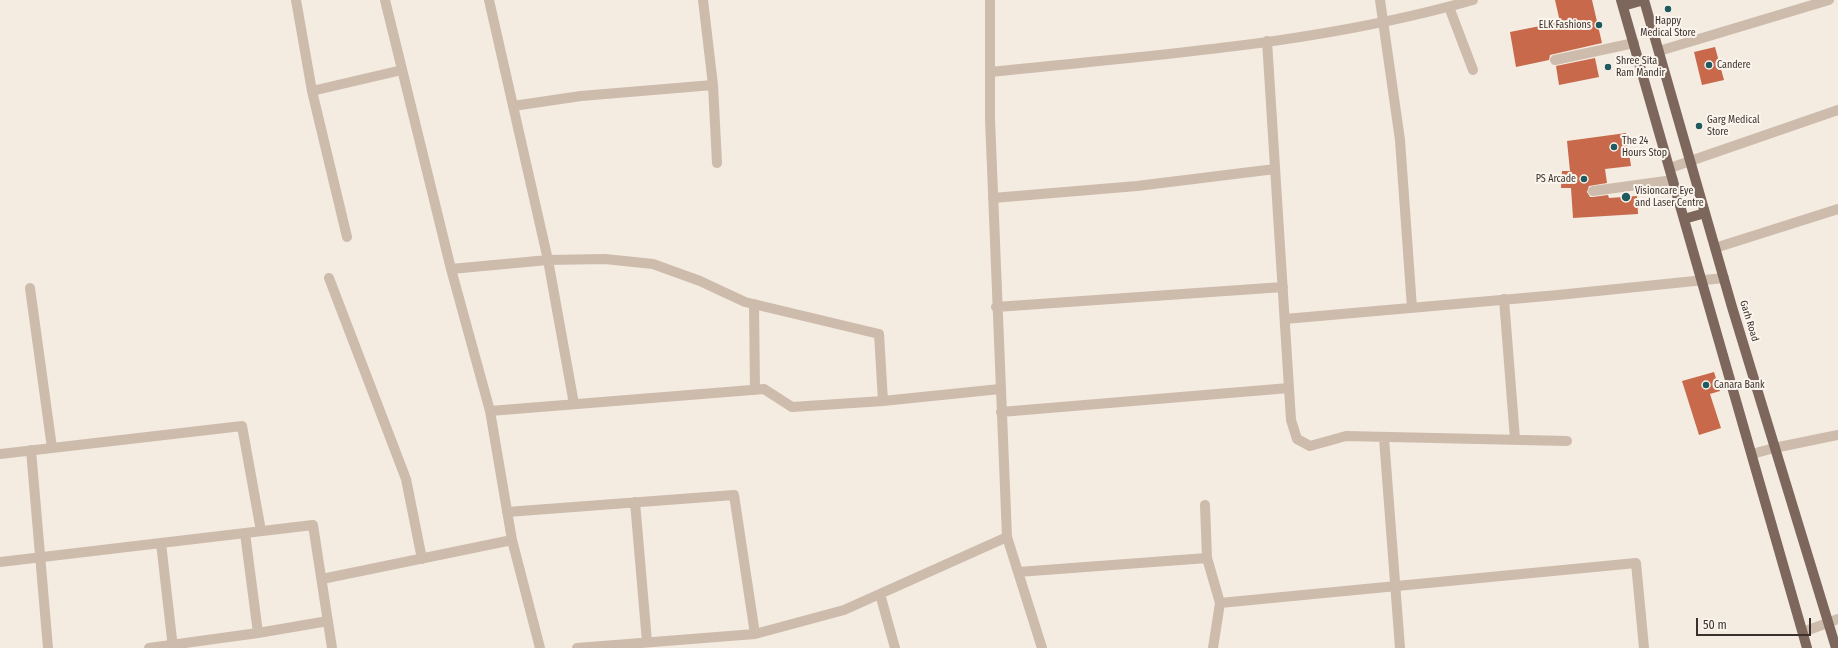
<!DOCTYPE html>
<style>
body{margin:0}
#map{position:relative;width:1838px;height:648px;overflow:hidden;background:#f4ebe1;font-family:"Fira Sans Condensed",sans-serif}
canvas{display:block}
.scale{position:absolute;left:1696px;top:618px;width:115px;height:18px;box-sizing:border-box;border:2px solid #3b302b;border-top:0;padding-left:5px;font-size:12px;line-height:14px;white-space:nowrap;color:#3b302b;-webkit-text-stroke:3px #fbf5ee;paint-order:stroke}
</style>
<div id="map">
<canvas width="1838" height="648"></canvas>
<div class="scale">50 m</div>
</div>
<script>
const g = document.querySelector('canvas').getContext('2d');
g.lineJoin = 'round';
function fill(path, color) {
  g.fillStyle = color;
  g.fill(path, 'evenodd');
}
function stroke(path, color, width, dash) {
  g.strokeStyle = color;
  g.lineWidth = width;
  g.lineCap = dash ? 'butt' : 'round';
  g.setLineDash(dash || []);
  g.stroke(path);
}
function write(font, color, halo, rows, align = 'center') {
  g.font = font + ' "Fira Sans Condensed",sans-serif';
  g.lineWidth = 4;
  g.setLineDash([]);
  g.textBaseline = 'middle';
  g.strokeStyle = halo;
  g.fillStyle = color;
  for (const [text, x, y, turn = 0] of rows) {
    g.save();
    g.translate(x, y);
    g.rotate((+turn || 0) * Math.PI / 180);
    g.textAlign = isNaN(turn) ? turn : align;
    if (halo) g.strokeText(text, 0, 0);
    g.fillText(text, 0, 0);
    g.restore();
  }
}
fill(new Path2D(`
 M1555 0H1592L1602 43 1554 54 1550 55 1549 60 1516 67 1510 32 1560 22Z
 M1715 47 1724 80 1702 85 1694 52Z
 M1595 58 1599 77 1559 85 1556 66Z
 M1626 133 1631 166 1605 169 1607 183 1589 186 1587 192 1590 197H1593L1608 195 1609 198 1637 196 1638 214 1573 218 1571 188H1561L1562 171H1570L1567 141Z
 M1714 372 1720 391 1710 394 1721 428 1699 435 1682 381Z`), '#c8694b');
stroke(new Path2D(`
 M296 0 312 91 402 70
 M385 0 451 269 490 411 512 540 540 648
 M489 0 548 260 574 404
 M703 0 713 85 717 163
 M990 0V119L1007 537 1042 648
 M1380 0 1400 140 1412 308
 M1449 7 1473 70
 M1267 41 1291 420 1297 439 1310 446 1346 436 1567 441
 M1659 51 1829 0
 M1555 60 1634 43
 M990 72C1151 55 1316 45 1473 0
 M312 91 347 237
 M513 106 581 96 713 85
 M1670 168 1838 110
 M1593 191 1673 180
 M993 198 1137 186 1275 169
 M1715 248 1838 209
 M451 269 548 260 605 259 653 264 700 281 745 302 879 334 883 401
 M329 278 406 479 422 559
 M30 288 52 448
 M1504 299 1515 439
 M754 304 755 390
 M996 307 1283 287
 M1285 319 1558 295 1724 278
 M490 411 764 389 792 407 883 401 1000 389
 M1001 412 1289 388
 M1384 438 1400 648
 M31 450 48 648
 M0 454 242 426 261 531
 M1752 454 1774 448 1838 435
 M635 502 647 642
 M1205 505 1207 558 1220 603 1213 648
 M507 512 734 495 755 634 577 648
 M161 543 173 648
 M0 562 313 525 332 648
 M1018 572 1207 558
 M322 579 512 540
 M880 594 895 648
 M1220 603 1636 563 1644 648
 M1803 632 1838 619
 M258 633 328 621
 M755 634 844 610 1007 537
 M149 648 258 633 245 533`), '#cdbbac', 10);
stroke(new Path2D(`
 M1621 0 1807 648
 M1644 0 1732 307 1836 648
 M1623 6 1644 0
 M1684 219 1705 213`), '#7d675c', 10);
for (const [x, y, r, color] of [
 [1668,9,4,"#1f5a5e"],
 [1599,25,4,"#1f5a5e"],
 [1709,65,4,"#1f5a5e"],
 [1608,67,4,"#1f5a5e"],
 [1699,126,4,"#1f5a5e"],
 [1614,147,4,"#1f5a5e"],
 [1584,179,4,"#1f5a5e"],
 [1626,197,5,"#1f5a5e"],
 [1706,385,4,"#1f5a5e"]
]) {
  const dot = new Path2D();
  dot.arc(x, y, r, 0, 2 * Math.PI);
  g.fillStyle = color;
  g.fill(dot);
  stroke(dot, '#fbf5ee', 1.5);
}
write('10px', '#3b302b', '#fbf5ee', [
 ["Happy",1668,21,"center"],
 ["Medical Store",1668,33,"center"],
 ["ELK Fashions",1591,25,"right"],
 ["Shree Sita",1616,61],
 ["Ram Mandir",1616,73],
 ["Candere",1717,65],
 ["Garg Medical",1707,120],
 ["Store",1707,132],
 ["The 24",1622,141],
 ["Hours Stop",1622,153],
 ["PS Arcade",1576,179,"right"],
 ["Visioncare Eye",1635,191],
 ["and Laser Centre",1635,203],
 ["Canara Bank",1714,385]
], 'left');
write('10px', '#3b302b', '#fbf5ee', [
 ["Garh Road",1749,321,73]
]);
</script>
